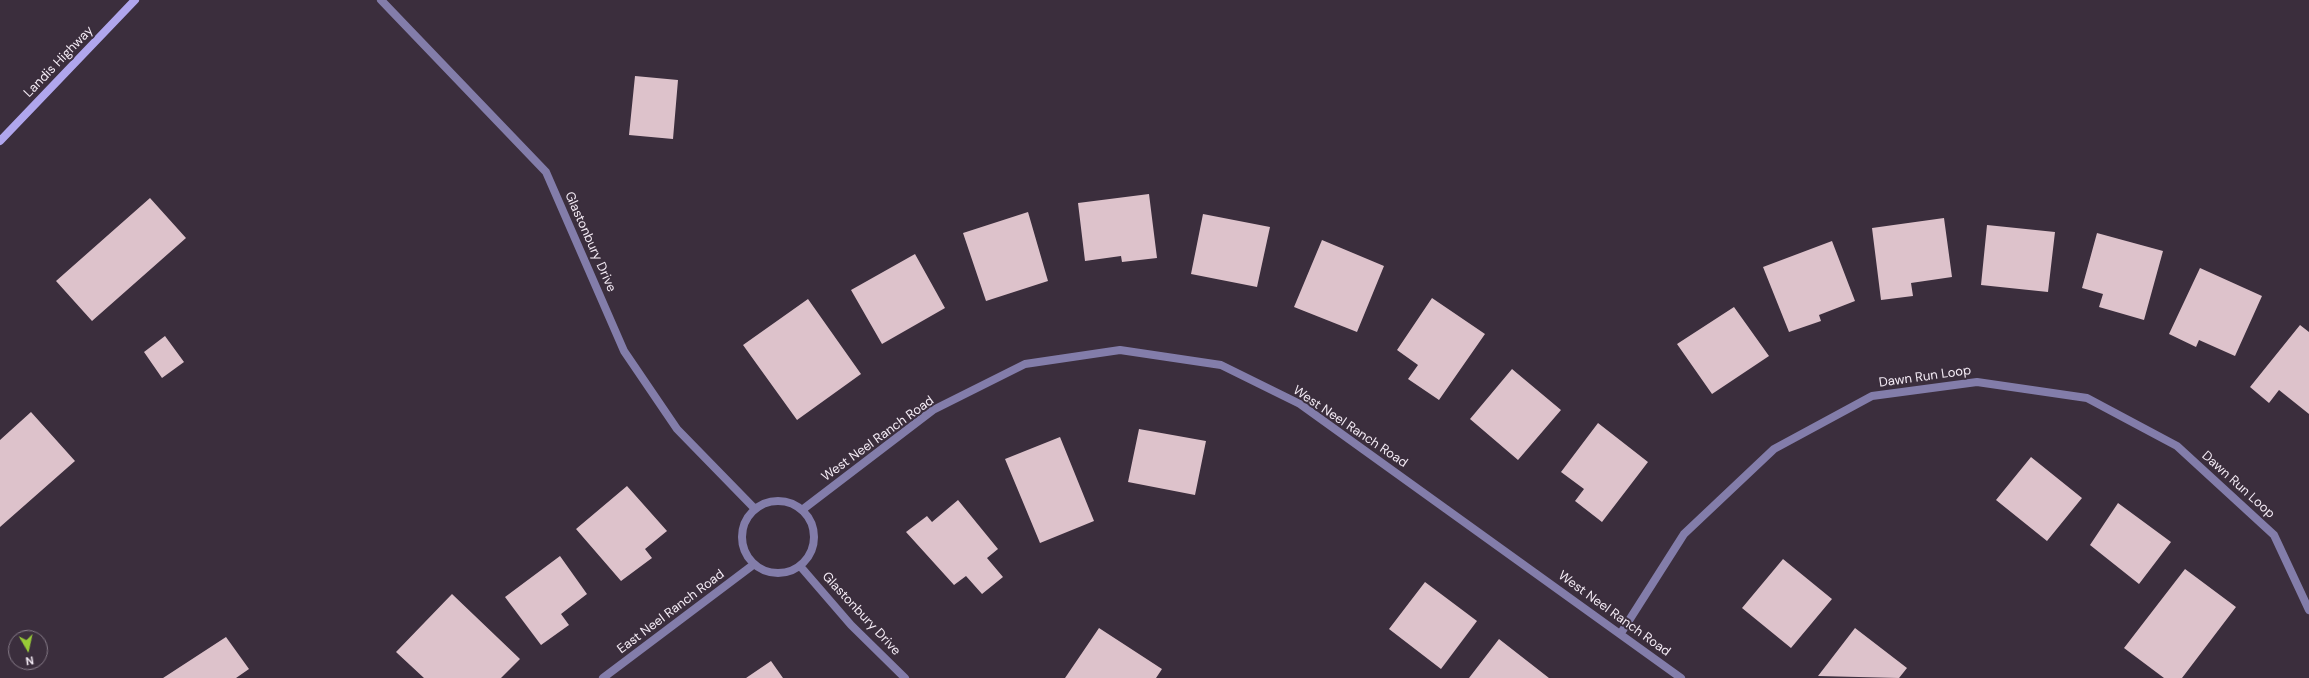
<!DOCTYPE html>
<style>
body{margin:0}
#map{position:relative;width:2309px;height:678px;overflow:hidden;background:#3b2e3d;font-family:"DM Sans",sans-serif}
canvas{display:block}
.north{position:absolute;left:8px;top:630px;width:40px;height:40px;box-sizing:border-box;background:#3b2e3d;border:1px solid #857a87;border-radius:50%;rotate:171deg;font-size:11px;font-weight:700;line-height:16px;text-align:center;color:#f4ebf5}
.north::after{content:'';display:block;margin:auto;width:14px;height:18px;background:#98cb37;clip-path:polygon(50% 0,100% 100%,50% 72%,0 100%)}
</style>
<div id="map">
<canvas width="2309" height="678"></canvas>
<div class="north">N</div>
</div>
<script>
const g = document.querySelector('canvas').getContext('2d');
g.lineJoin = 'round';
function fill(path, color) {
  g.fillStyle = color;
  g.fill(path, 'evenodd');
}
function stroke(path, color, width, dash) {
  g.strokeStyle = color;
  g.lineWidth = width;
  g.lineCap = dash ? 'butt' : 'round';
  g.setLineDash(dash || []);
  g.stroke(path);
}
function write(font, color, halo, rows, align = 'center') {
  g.font = font + ' "DM Sans",sans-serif';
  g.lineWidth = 4;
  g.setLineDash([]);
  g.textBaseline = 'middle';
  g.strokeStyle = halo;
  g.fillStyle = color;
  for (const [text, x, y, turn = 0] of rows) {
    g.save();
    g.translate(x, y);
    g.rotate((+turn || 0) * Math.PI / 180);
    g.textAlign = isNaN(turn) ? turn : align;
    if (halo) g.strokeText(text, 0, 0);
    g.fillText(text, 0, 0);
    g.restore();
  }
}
fill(new Path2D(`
 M635 76 678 80 673 139 629 135Z
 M1149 194 1157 258 1122 262 1121 256 1085 261 1078 203Z
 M150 198 186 238 92 321 56 281Z
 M1028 212 1048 281 986 301 963 233Z
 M1203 214 1270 227 1257 287 1191 274Z
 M1944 218 1952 277 1911 283 1913 296 1881 300 1872 228Z
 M1987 225 2055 232 2048 292 1981 285Z
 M2097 233 2163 251 2144 320 2099 307 2103 294 2082 288Z
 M1322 240 1384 266 1357 332 1294 307Z
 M1832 241 1855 301 1819 315 1821 321 1789 332 1763 267Z
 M915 254 945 308 882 344 851 290Z
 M2200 268 2262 296 2235 356 2199 340 2196 347 2169 334Z
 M1432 298 1485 334 1439 400 1408 379 1418 365 1397 350Z
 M808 299 861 374 797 420 743 345Z
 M1734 307 1769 356 1712 394 1677 344Z
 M2300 325 2309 332V414L2279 390 2269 403 2250 387Z
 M165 336 184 362 162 378 144 352Z
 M1512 369 1561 410 1518 460 1470 419Z
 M31 412 75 461 0 527V440Z
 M1598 423 1648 462 1602 522 1575 501 1584 489 1561 472Z
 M1139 429 1206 441 1195 495 1128 482Z
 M1060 437 1094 521 1040 543 1005 459Z
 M2031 457 2082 498 2047 541 1996 500Z
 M627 486 667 531 645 549 652 558 621 581 576 529Z
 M958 500 998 549 987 558 1003 577 982 594 966 576 954 585 906 532 927 516 932 522Z
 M2118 503 2171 542 2139 584 2090 545Z
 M560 556 587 594 561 614 569 625 541 645 505 597Z
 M1783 559 1832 599 1791 648 1742 608Z
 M2185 569 2236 607 2182 678H2164L2124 648Z
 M1425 582 1477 621 1441 669 1389 629Z
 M452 594 520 659 501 678H424L396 652Z
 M1099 628 1162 669 1156 678H1065Z
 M1855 628 1907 668 1899 678 1818 676Z
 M226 637 249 669 236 678H163Z
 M1499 639 1549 678H1469Z
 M771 661 783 678H746Z`), '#ddc2cb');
stroke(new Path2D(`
 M381 0 546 172 624 351 677 429 755 509
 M742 537a36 36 0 1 1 72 0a36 36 0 1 1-72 0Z
 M802 510 933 410 1025 364 1120 350 1221 365 1300 404 1681 678
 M800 566 851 625 905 678
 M1621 633 1684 534 1774 449 1872 396 1977 382 2087 398 2177 446 2274 535 2309 610
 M603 678 753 565`), '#837daa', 8);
stroke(new Path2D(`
 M0 141 135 0`), '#b0a6ed', 8);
write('13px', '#f4ebf5', '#3b2e3d', [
 ["Landis Highway",59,62,-46],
 ["Glastonbury Drive",590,242,66],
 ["Dawn Run Loop",1925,377,-8],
 ["West Neel Ranch Road",1350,427,34],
 ["West Neel Ranch Road",878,439,-36],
 ["Dawn Run Loop",2238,485,42],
 ["East Neel Ranch Road",671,612,-37],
 ["Glastonbury Drive",861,614,47],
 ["West Neel Ranch Road",1614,614,36]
]);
</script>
